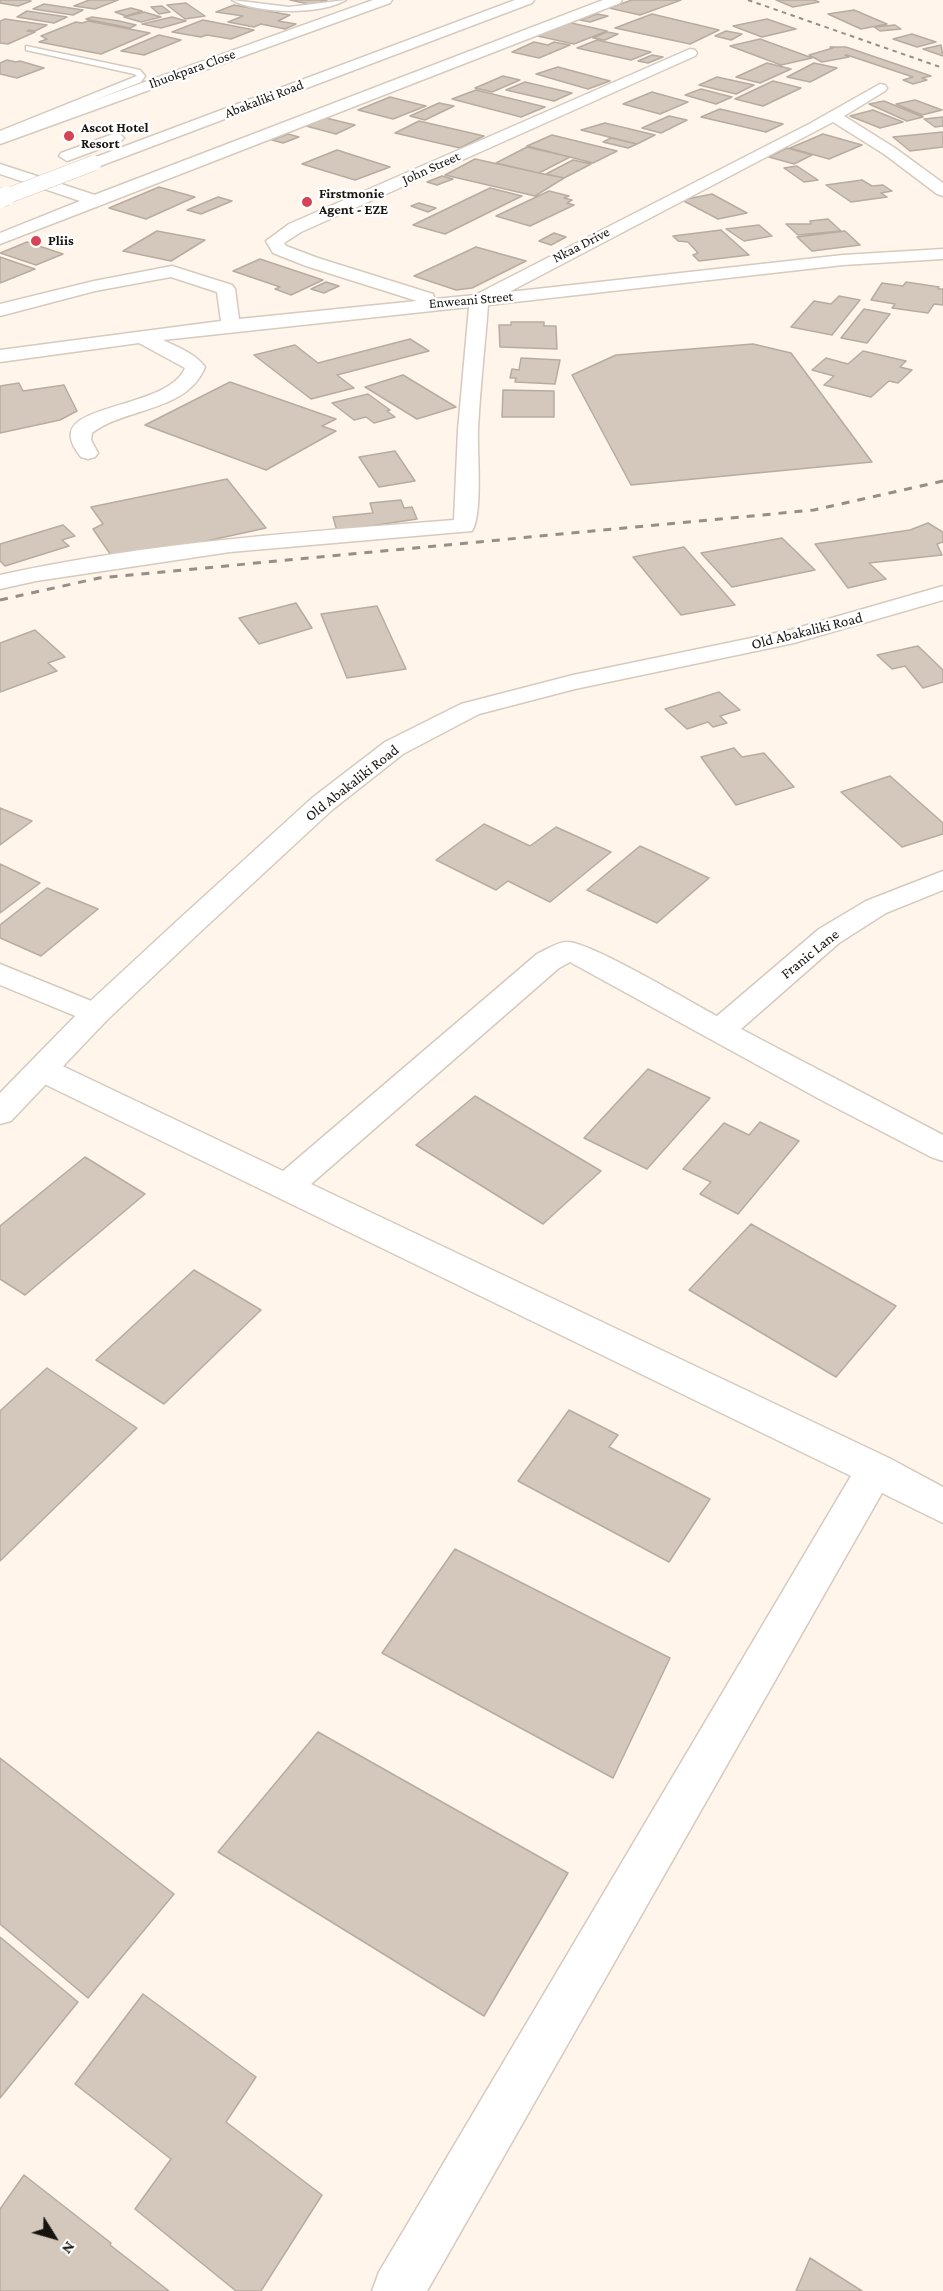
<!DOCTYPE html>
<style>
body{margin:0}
#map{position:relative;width:943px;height:2291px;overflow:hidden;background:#fff5eb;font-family:"Crimson Pro",serif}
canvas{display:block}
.north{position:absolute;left:24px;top:2207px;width:60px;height:60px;-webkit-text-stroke:4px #fff;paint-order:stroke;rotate:127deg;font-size:16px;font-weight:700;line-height:24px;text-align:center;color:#17130f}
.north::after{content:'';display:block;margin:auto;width:21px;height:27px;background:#17130f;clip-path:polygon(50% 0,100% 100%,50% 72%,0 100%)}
</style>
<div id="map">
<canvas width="943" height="2291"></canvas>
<div class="north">N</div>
</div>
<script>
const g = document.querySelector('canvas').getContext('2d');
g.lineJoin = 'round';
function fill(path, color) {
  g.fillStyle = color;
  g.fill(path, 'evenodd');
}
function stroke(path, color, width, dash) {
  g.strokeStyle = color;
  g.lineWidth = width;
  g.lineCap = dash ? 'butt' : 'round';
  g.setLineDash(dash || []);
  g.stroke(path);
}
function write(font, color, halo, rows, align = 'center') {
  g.font = font + ' "Crimson Pro",serif';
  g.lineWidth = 5;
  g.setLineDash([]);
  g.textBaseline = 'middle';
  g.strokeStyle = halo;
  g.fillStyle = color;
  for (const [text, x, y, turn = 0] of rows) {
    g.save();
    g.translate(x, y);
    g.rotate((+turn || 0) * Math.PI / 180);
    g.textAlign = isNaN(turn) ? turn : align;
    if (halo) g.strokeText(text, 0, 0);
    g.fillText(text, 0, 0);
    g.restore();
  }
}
const building = new Path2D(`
 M0 0H27L31 1 18 6 0 3Z
 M89 0H118L95 9 74 6Z
 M290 0H327L313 5Z
 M632 0H681L640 15 609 8Z
 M776 0H814L819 2 793 7Z
 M186 3 205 16 185 19 167 5Z
 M44 4 83 10 73 15 33 9Z
 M234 5 290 15 278 21 296 24 285 29 261 24 254 27 228 22 243 16 216 12Z
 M162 6 170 12 159 14 151 7Z
 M131 8 142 11 126 16 115 12Z
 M854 10 887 24 861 29 828 14Z
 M27 11 67 17 54 23 17 17Z
 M144 12 161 17 141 22 124 17Z
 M597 14 608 16 590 22 580 20Z
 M652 14 719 30 690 44 615 28Z
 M92 17 119 21 136 25 130 28 86 19Z
 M172 17 186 21 161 28 142 24Z
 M5 19 47 25 35 31 29 30 27 31 35 32 8 44 0 43V21Z
 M767 19 796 29 762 37 733 26Z
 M203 20 254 30 231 39 207 35 201 37 172 32Z
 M88 21 150 33 101 54 39 42 47 39 41 36 76 22 82 23Z
 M567 22 607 31 574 44 533 35Z
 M895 25 901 29 880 31 874 27Z
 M726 31 742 34 731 40 715 36Z
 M607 32 618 34 605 40 593 38Z
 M912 34 936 42 917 47 893 39Z
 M159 35 181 40 144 55 121 51Z
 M760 39 804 55 812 58 781 65 730 46Z
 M597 40 651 52 631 60 577 48Z
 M534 42 548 45 554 42 570 45 539 58 512 52Z
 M941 45 943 56 923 49Z
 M830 47H846L931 76 922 78 927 80 913 84 903 80 913 77 847 55H845L849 57 822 62 809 55 833 48Z
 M652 55 663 57 648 63 638 61Z
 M7 60 16 62 20 61 44 68 17 78 0 74V63Z
 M767 63 791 69 760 83 736 77Z
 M814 63 837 68 810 82 787 77Z
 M558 67 610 81 588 89 536 74Z
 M503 76 520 80 492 92 475 88Z
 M717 77 754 85 736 94 699 85Z
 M773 81 801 88 763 106 735 99Z
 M525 82 572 93 554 101 506 90Z
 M701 89 732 97 716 104 685 95Z
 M476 90 545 107 521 117 452 99Z
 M652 92 688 102 660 114 623 104Z
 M390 97 426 106 393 119 358 110Z
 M915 100 942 110 922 115 896 104Z
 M884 101 923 117 907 121 869 104Z
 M439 103 454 106 425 120 410 116Z
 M720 109 783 124 766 132 701 117Z
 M873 110 903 122 880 128 850 116Z
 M669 116 687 120 661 133 642 128Z
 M943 117V126L935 127 924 119Z
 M326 118 355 125 336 134 306 126Z
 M419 121 484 136 460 148 395 133Z
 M605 123 655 135 637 144 581 130Z
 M943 132V147L910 151 893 137Z
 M288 134 299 137 283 143 272 140Z
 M823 134 862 145 829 159 790 148Z
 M552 135 617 151 593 163 527 146Z
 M611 138 637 144 628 148 603 142Z
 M527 147 570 157 539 173 496 163Z
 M787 148 812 155 794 164 769 157Z
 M337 150 390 167 355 180 302 164Z
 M475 159 539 173 564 178 535 196 445 175Z
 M573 160 591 164 564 178 546 174Z
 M797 166 818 180 804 182 784 168Z
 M442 176 453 179 437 185 427 182Z
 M862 180 872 186 883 185 892 191 881 193 887 197 851 202 826 185Z
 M159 187 195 197 146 219 109 208Z
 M490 188 522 196 445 234 413 225Z
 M549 191 569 196 564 198 572 200 567 203 574 205 530 226 496 216Z
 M712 194 747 213 718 219 682 200Z
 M218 197 232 201 201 214 187 210Z
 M419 203 436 208 428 212 411 206Z
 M828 219 841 231 798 235 786 224H811L810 221Z
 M759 225 772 236 744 241 726 229Z
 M721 230 749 255 699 261 693 255 698 253 688 242 678 241 673 236Z
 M157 231 205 240 171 261 123 251Z
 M845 231 860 245 812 251 797 237Z
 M554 233 566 237 551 245 539 241Z
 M27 242 63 254 36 265 0 253Z
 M476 247 526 261 472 288 456 290 414 276Z
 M0 257 35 269 0 283Z
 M260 259 323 280 291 295 275 289 280 287 233 271Z
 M326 282 339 286 324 293 311 289Z
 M906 282 939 287 938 289H943V305L934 304 928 313 892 308 895 304 871 300 882 283 903 286Z
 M839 296 860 300 832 335 791 327 814 301 831 304Z
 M864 309 890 314 867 343 841 338Z
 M511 322H544V326H556L557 349 500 347 499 325H511Z
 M410 339 429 351 337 375 354 388 311 399 254 355 295 345 318 363Z
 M753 344 791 353 872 462 631 485 572 375 616 355Z
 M863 351 906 361 900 367 912 370 898 383 889 381 871 397 824 385 834 376 812 370 826 358 848 364Z
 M521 358 560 360 555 384 515 382 516 378H510L512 369 519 370Z
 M403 375 456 407 417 419 365 387Z
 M230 382 336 419 322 426 336 431 266 470 145 425Z
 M19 383 23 391 64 385 77 411 60 420 0 433V386Z
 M503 390 554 391V417H502Z
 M368 394 390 410 387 411 395 417 374 423 366 417 354 420 332 403Z
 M395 451 415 481 379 487 359 457Z
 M227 479 266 528 115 561 93 529 103 524 91 507Z
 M401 500 404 508 412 507 417 519 337 531 333 517 373 513 370 503Z
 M928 523 943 532V542L937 544 942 555 869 563 886 579 848 588 815 544 910 530Z
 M63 525 75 536 62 540 69 546 5 566 0 561V544Z
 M782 538 815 570 732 587 701 553Z
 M684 547 735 605 681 615 633 557Z
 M296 603 312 628 259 644 239 618Z
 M377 606 406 669 347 678 321 614Z
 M35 630 65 657 48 663 57 671 0 692V643Z
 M918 646 943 670V682L923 688 905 666 892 669 877 655Z
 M719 692 740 710 720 716 727 723 713 727 708 722 687 729 665 709Z
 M734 748 742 757 764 753 794 787 736 805 701 757Z
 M890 776 943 823V834L902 847 841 792Z
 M0 808 32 821 0 845Z
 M484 824 530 846 556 827 611 852 550 902 508 881 496 890 436 860Z
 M640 846 709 878 657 923 587 890Z
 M0 864 40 883 0 913Z
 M47 888 98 909 41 956 0 938V925Z
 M648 1069 710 1098 647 1169 584 1138Z
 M475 1096 601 1171 543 1224 416 1145Z
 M760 1122 799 1141 738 1214 700 1194 711 1182 683 1169 724 1123 749 1135Z
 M85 1157 145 1194 25 1295 0 1279V1226Z
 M751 1224 896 1306 836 1377 689 1290Z
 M194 1270 261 1310 164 1404 96 1360Z
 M47 1368 137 1428 0 1561V1411Z
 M569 1410 618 1435 609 1447 710 1499 669 1562 518 1481Z
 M455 1549 670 1658 613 1778 382 1653Z
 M318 1732 568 1873 484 2016 218 1852Z
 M0 1758 174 1894 88 1998 0 1924Z
 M0 1937 78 2002 0 2098Z
 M143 1994 256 2077 226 2122 322 2195 261 2291H236L135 2209 171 2159 75 2084Z
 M24 2175 111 2243 110 2245 169 2291H0V2209Z
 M810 2258 862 2291H796Z`);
fill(building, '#d3c8bb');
stroke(building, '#b8aca0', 1.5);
const service = new Path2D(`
 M232 0 289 7 346 0C321 15 257 14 232 0Z
 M26 46 140 70 145 76 141 82 0 137V131L137 76 134 74 26 50Z`);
const minor = new Path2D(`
 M373 0H392L390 3 0 144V134Z
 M603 0H622L620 3 101 205 95 206 87 201 89 197Z
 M690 49 695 50 697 53 695 56 301 232 284 243 286 246 318 258 433 294 435 299 475 295 809 124 880 84 885 85 887 88 885 91 844 116 895 148 943 183V196L937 194 884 154 833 122 509 292 843 255 943 249V259L843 265 488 305C485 346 480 388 478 430 477 452 483 514 472 531L230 552 36 581 0 589V575C149 542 302 532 454 520L458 430 469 307 163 340C177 347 195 353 205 367 187 412 126 407 92 433L91 440 98 453 95 457 88 459 81 457C76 451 69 441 71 432 77 404 170 405 185 368L139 343 0 362V350L221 321 217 292 171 277 95 291 0 316V304L94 281 172 266 232 285 235 289 239 319 417 301 306 266 273 253 266 241 289 224Z
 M943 871V890L886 913 839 943 741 1029 943 1135V1161L931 1157 823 1101 570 962 559 968 311 1184 889 1458 943 1487V1523L882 1493 427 2291H372L379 2272 851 1476 32 1078 27 1070 32 1062 43 1059 54 1062 283 1171 537 954C546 950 557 942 567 942 589 941 692 1003 717 1016L819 929 866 901Z
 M0 964 106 1007 110 1014 106 1021 95 1024 0 985Z`);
const secondary = new Path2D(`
 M0 164 101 197 103 201 101 205 0 244V233L80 201 0 174Z
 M943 586V600L794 643 575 689 479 714 403 754 332 810 198 934 106 1021 11 1121 0 1124V1093L84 1007 178 920 312 798 385 742 461 704 573 675 790 630Z`);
const trunk = new Path2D(`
 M515 0H534L532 3 100 166H88L86 163 88 160Z
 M116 133 121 135 124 138 121 141 67 161 59 156 61 153Z`);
stroke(service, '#d5cabd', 3);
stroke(minor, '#d5cabd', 3);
stroke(secondary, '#d5cabd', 3);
stroke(trunk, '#d5cabd', 3);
fill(service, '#fff');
fill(minor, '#fff');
fill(secondary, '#fff');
fill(trunk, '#fff');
stroke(new Path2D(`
 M748 0 943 68`), '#968e87', 2, [4.5, 4.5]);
stroke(new Path2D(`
 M0 600 99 578 814 510 943 481`), '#968e87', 3, [8, 8]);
const trunkBridgeFar1 = new Path2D(`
 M2 198 94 163`);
const trunkBridge = new Path2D(`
 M1 198 6 196`);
stroke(trunkBridgeFar1, '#d5cabd', 16, []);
stroke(trunkBridge, '#d5cabd', 20, []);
stroke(trunkBridgeFar1, '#fff', 15);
stroke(trunkBridge, '#fff', 19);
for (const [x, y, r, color] of [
 [69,136,6,"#d54456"],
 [307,202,6,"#d54456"],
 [36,241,6,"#d54456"]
]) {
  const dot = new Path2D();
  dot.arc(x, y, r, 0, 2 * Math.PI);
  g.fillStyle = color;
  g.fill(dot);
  stroke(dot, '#fff', 2);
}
write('14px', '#17130f', '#fff', [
 ["Ihuokpara Close",192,69,-20],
 ["Abakaliki Road",264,99,-21],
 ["John Street",431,168,-24],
 ["Nkaa Drive",581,245,-27],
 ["Enweani Street",471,300,-5]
]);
write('bold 14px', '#17130f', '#fff', [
 ["Ascot Hotel",81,128],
 ["Resort",81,144],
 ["Firstmonie",319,194],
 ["Agent - EZE",319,210],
 ["Pliis",48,241]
], 'left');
write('15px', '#17130f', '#fff', [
 ["Old Abakaliki Road",807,631,-14],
 ["Old Abakaliki Road",352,783,-38],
 ["Franic Lane",810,954,-39]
]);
</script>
